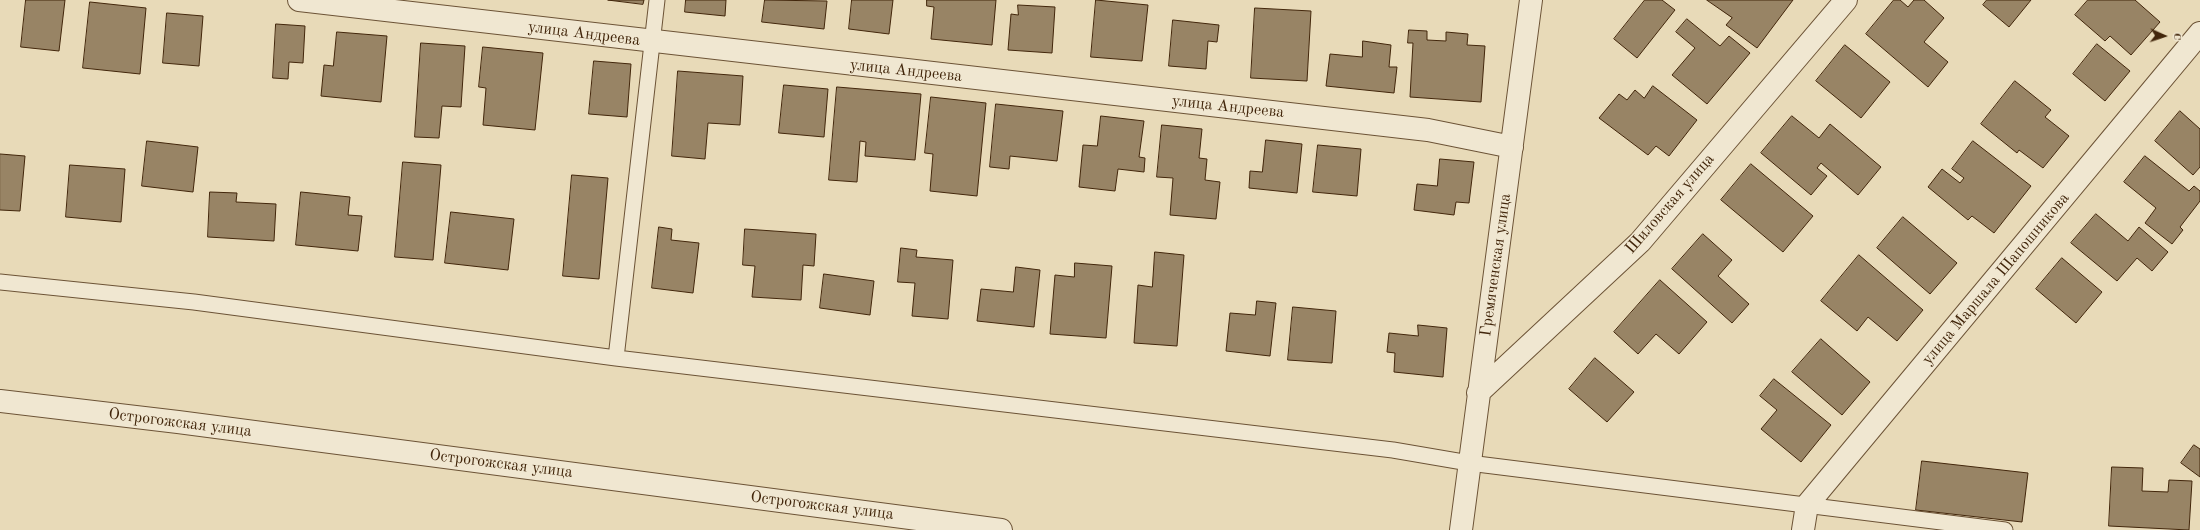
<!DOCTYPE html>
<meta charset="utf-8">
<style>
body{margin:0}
#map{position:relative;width:2200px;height:530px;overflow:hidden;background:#e8dab8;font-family:"Old Standard TT",serif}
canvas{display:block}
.north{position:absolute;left:2144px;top:16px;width:40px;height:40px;-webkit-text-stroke:3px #f0e7d1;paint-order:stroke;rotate:93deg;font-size:11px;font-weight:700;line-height:16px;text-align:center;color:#42260b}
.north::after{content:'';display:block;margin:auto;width:14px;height:18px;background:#42260b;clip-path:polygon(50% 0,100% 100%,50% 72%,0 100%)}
</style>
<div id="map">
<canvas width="2200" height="530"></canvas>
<div class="north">С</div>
</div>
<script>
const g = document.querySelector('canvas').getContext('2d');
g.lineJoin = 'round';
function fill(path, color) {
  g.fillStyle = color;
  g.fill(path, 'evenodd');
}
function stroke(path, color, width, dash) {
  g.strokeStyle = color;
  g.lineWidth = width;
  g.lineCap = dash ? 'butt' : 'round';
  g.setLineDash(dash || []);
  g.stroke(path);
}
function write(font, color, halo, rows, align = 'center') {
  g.font = font + ' "Old Standard TT",serif';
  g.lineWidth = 3;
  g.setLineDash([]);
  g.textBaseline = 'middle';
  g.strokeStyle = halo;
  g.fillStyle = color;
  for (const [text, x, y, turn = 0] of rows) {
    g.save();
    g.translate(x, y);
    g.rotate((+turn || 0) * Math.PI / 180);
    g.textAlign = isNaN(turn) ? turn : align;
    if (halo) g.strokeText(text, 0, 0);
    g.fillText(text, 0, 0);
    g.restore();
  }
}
const building = new Path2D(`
 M26 0H65L59 51 21 47Z
 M608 0H644L643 4Z
 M686 0H726L725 16 685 12Z
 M765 0 827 1 824 29 762 22Z
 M852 0H893L889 34 849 29Z
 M927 0H996L992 45 931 39 934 7 927 6Z
 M1096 0 1148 5 1142 61 1091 57Z
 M1645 0H1662L1675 10 1637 58 1614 39Z
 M1707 0H1793L1757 48 1726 25 1732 18Z
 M1894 0H1900L1908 7 1914 0H1924L1944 18 1924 42 1948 62 1928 87 1866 34Z
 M1987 0H2031L2009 27 1983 5Z
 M2088 0H2135L2160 22 2131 55 2110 36 2105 41 2075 15Z
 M90 2 146 8 140 74 83 68Z
 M1018 5 1055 7 1052 53 1008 50 1011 14 1018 15Z
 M1255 8 1311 11 1307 81 1251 78Z
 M167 13 203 16 199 66 163 63Z
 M1687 19 1720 46 1729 36 1750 53 1707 104 1672 75 1695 48 1676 32Z
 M1173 20 1219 25 1217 42 1208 41 1206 69 1169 66Z
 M276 24 305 26 303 63 289 62 288 79 273 78Z
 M1409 30 1427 31V40L1446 41V32L1468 34 1467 45 1485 46 1481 102 1410 97 1413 43H1408Z
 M337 32 387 36 381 102 321 96 324 65 333 66Z
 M1363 41 1391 45 1389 67H1397L1394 93 1326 86 1330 54 1362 57Z
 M421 43 465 46 461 107 442 106 439 138 415 137Z
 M2097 44 2130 71 2105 101 2073 74Z
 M1845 45 1890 82 1861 118 1816 81Z
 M483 47 543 53 535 130 483 125 486 88 479 87Z
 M594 61 631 64 627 117 589 114Z
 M678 71 743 76 740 125 708 123 705 159 672 156Z
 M2015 81 2051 110 2045 117 2069 136 2043 168 2019 150 2017 153 1981 124Z
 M784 85 828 89 824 137 779 133Z
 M1653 86 1697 120 1669 156 1656 146 1648 155 1599 118 1619 94 1627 100 1635 90 1644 98Z
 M837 87 921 94 915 160 865 156 866 142 860 141 857 182 829 180Z
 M931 97 986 103 977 196 930 191 933 154 925 153Z
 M996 104 1063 111 1057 161 1010 156 1009 169 990 167Z
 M2180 111 2200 129V167L2193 175 2155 141Z
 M1101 116 1144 121 1139 157 1145 158 1144 172 1118 169 1115 191 1079 187 1083 145 1097 146Z
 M1792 116 1819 138 1830 124 1881 167 1858 195 1821 163 1817 168 1827 176 1811 195 1761 153Z
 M1162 125 1202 129 1199 158 1207 159 1205 180 1220 182 1216 219 1170 215 1173 178 1157 177Z
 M1266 140 1302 144 1297 193 1249 188 1250 171 1262 172Z
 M147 141 198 147 193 192 142 186Z
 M1973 141 2031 186 1994 233 1972 216 1968 220 1928 187 1942 169 1960 183 1964 178 1952 169Z
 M1318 145 1361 149 1357 196 1313 192Z
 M0 154 25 156 20 211 0 210Z
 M2145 156 2189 191 2194 186 2200 191V201L2180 227 2183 230 2172 244 2145 223 2156 208 2124 182Z
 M1440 159 1474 162 1469 203 1456 202 1454 215 1414 210 1417 184 1437 186Z
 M403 162 441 165 433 260 395 257Z
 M1751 164 1813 216 1783 252 1721 200Z
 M70 165 125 169 121 222 66 217Z
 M572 175 608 178 599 279 563 276Z
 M210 192 237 193 236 202 276 204 274 241 208 237Z
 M301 192 350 197 348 215 362 216 358 251 296 245Z
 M451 212 514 219 508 270 445 263Z
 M2096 214 2128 241 2139 227 2168 252 2152 271 2137 258 2117 281 2071 243Z
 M1903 217 1957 263 1930 294 1877 248Z
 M659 227 672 229 671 240 699 243 693 293 652 288Z
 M745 229 816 234 814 266 803 265 801 300 752 297 755 266 743 265Z
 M1703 234 1732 260 1718 276 1749 304 1732 323 1672 269Z
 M901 248 917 250 916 257 953 260 948 319 912 316 915 283 898 282Z
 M1155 252 1184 255 1177 346 1134 343 1138 285 1152 287Z
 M1859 255 1923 310 1897 341 1868 317 1857 331 1821 301Z
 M2062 258 2102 292 2076 323 2036 289Z
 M1075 263 1112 266 1106 338 1050 334 1055 275 1074 277Z
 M1016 267 1040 270 1034 327 977 321 981 289 1013 292Z
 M824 274 874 281 870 315 820 308Z
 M1660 280 1707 322 1679 354 1656 334 1638 354 1614 332Z
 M1257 301 1276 303 1270 356 1226 351 1230 313 1255 315Z
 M1293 307 1336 311 1332 363 1288 360Z
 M1418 325 1447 328 1443 377 1394 372 1395 353 1387 352 1389 333 1418 336Z
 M1821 339 1870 382 1842 415 1792 372Z
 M1595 358 1634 392 1607 422 1569 389Z
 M1774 379 1831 425 1801 462 1761 429 1777 410 1760 396Z
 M2194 445 2200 449V477L2181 463Z
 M1922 461 2028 473 2022 522 1916 510Z
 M2112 467 2143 468 2142 491 2168 492 2169 480 2192 481 2189 530 2109 526Z`);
fill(building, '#988465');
stroke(building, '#42260b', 1);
const service = new Path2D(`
 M0 282 194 302 616 358 1393 450 1469 463 2005 530
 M616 358 657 0`);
const minor = new Path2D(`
 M299 0 1428 130 1512 147
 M1478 393 1640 242 1846 0
 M1461 530 1531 0
 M1803 530 1807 505 2200 33`);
const tertiary = new Path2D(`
 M0 401 178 422 1001 530`);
stroke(service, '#6c5336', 17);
stroke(minor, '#6c5336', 24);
stroke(tertiary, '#6c5336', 24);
stroke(service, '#f0e7d1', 15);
stroke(minor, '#f0e7d1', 22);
stroke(tertiary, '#f0e7d1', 22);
write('16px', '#42260b', '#f0e7d1', [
 ["улица Андреева",584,34,7],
 ["улица Андреева",906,71,6],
 ["улица Андреева",1228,107,6],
 ["Шиловская улица",1670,204,-49],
 ["Гремяченская улица",1496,265,-82],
 ["улица Маршала Шапошникова",1996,279,-50],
 ["Острогожская улица",180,423,7],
 ["Острогожская улица",501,464,7],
 ["Острогожская улица",822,506,7]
]);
</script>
